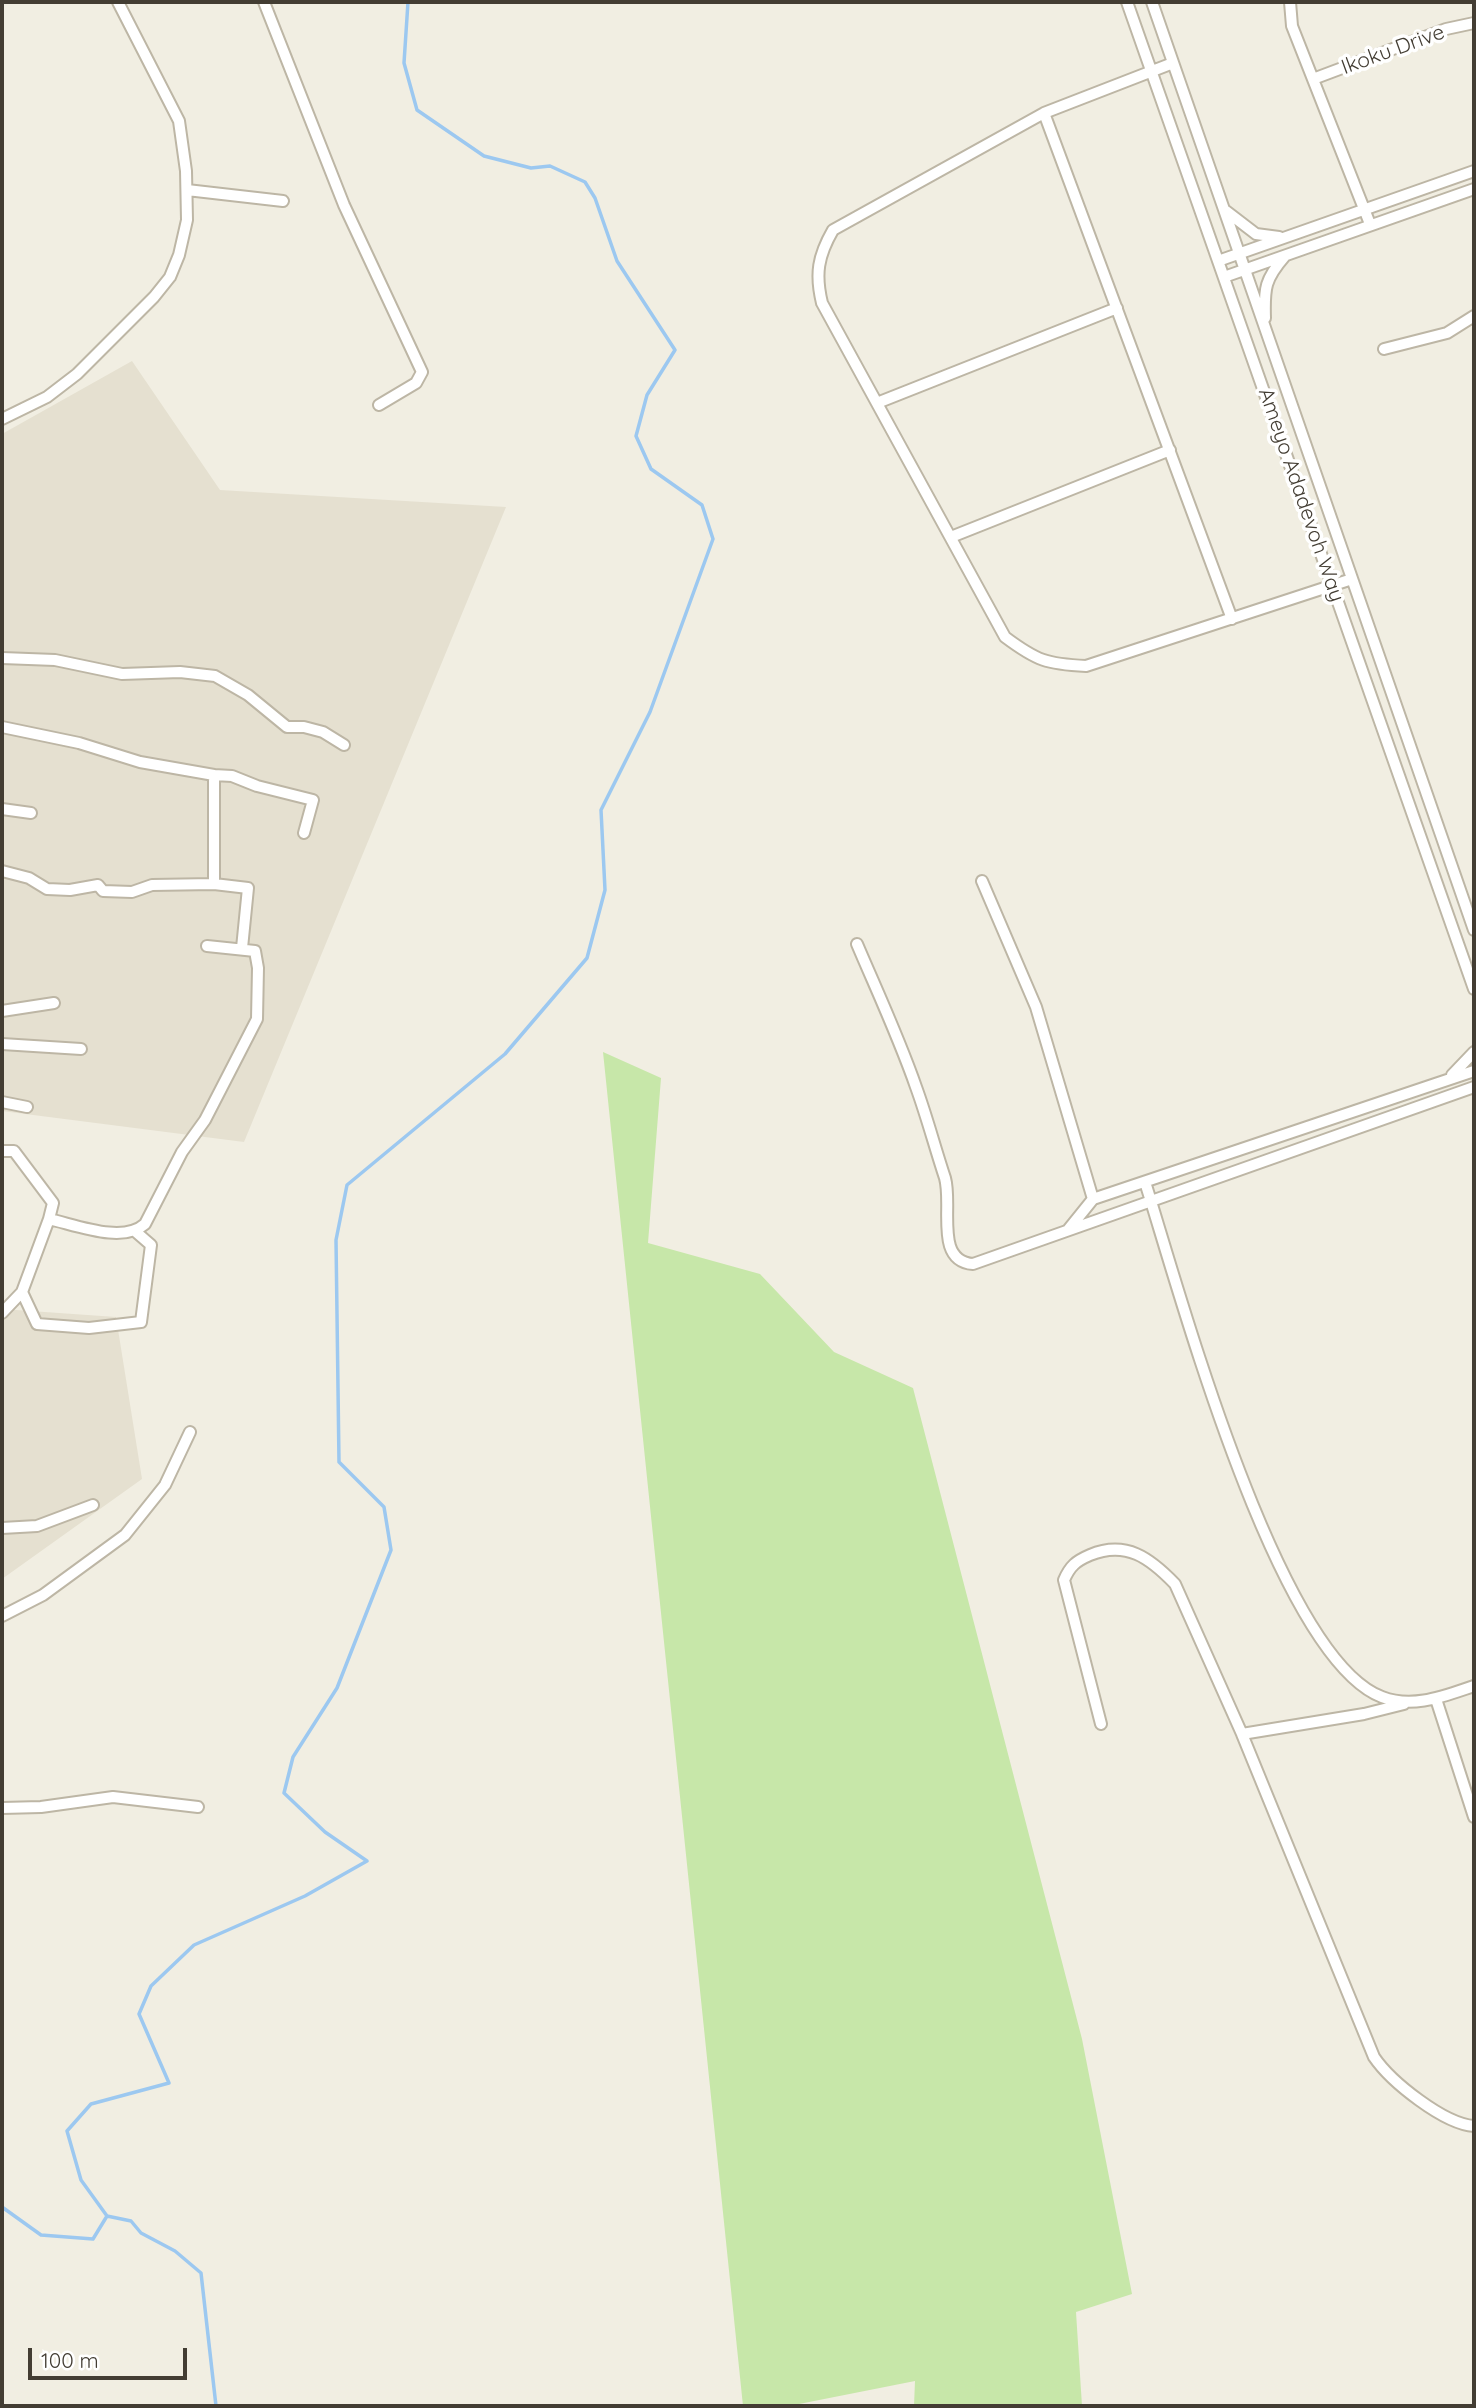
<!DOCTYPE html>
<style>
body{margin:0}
#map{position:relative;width:1476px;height:2408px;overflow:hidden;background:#f1eee2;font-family:Quicksand,sans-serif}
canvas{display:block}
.frame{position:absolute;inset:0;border:4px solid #433d33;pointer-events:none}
.scale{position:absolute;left:28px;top:2348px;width:159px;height:32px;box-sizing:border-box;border:4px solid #433d33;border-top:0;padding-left:9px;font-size:21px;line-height:24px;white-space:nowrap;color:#433d33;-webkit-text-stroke:5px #fff;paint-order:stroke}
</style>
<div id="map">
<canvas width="1476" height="2408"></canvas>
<div class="frame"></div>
<div class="scale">100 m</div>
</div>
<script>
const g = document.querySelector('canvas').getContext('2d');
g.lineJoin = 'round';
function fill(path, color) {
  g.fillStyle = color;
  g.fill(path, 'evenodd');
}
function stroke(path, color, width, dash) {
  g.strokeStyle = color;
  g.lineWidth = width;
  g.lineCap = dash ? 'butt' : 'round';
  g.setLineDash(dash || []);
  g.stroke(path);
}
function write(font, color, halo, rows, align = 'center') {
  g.font = font + ' Quicksand,sans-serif';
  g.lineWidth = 7;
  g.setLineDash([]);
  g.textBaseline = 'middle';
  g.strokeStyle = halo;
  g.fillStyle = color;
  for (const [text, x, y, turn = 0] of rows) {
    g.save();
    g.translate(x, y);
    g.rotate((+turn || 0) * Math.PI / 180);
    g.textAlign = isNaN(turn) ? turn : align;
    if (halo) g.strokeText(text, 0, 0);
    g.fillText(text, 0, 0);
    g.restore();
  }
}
fill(new Path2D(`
 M132 361 220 490 506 507 244 1142 2 1111V434Z
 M2 1309 116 1317 142 1479 2 1579Z`), '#e5e0d0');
fill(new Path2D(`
 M603 1052 661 1078 648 1243 760 1274 834 1352 913 1388 1082 2039 1132 2294 1076 2312 1082 2406H914L915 2381 789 2406H743Z`), '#c7e7a9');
stroke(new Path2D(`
 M2 2207 41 2235 93 2239 107 2216 81 2180 67 2131 91 2104 169 2083 139 2014 151 1986 194 1945 305 1896 367 1861 325 1832 284 1793 293 1757 337 1688 391 1550 384 1507 339 1462 336 1240 347 1185 505 1054 587 958 605 890 601 810 650 712 713 539 702 505 651 469 636 436 647 395 675 350 617 261 595 198 585 182 550 166 531 168 484 156 417 110 404 63 408 2
 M107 2216 131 2221 141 2233 175 2251 201 2273 216 2406`), '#9cc8f0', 3.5);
const minor = new Path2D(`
 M264 2 344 205 422 372 416 383 379 405
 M1127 2 1474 989
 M1152 2 1474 930
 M1290 2 1292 26 1370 224
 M1173 63 1044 113 833 230C818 256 815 274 822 303L1005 637C1037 661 1047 664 1086 666L1352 579
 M1313 79 1446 29 1474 23
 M1044 113 1232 619
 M187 190 283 201
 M1226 211 1256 234 1279 237
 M1218 261 1474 171
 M1224 277 1474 189
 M1265 318C1264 288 1265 279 1285 256
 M1384 349 1447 333 1474 316
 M877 403 1117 308
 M2 419 47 397 77 374 154 297 170 277 179 255 187 220 186 171 179 121 118 2
 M951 537 1170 450
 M2 658 55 660 122 674 180 672 215 676 248 695 287 727H304L323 732 344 745
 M2 727 79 743 140 762 214 775V884
 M214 775 232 776 257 786 313 800 304 833
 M2 809 31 813
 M2 871 29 878 47 889 70 890 98 885 103 891 132 892 152 885 214 884 248 888 242 948
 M982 881 1036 1007 1093 1199
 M857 944C877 991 899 1038 916 1087 927 1117 935 1148 945 1178 953 1206 934 1261 973 1264L1474 1087
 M2 1011 54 1003
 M2 1044 81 1049
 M1452 1075 1474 1052
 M2 1102 27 1107
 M2 1151H14L53 1203 49 1219
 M1145 1182C1179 1289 1277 1657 1382 1697 1413 1709 1444 1696 1474 1686
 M1068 1230 1093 1199 1474 1071
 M22 1292 37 1324 89 1328 141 1322 151 1245 136 1232
 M2 1313 22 1292 49 1219C76 1225 123 1244 145 1224L182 1152 205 1120 257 1019 258 968 255 951 207 946
 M2 1528 37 1526 93 1505
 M2 1616 43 1595 125 1535 165 1485 190 1432
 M1436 1699 1474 1817
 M1101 1724 1064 1580C1070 1566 1076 1561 1090 1555 1126 1540 1150 1558 1175 1584L1242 1734 1374 2057C1391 2082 1444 2124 1474 2126
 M1242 1734 1364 1714 1404 1704
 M2 1808 41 1807 113 1797 198 1807`);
stroke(minor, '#bdb6a5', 14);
stroke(minor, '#fff', 10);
write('21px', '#433d33', '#fff', [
 ["Ikoku Drive",1393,50,-20],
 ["Ameyo Adadevoh Way",1301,495,71]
]);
</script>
